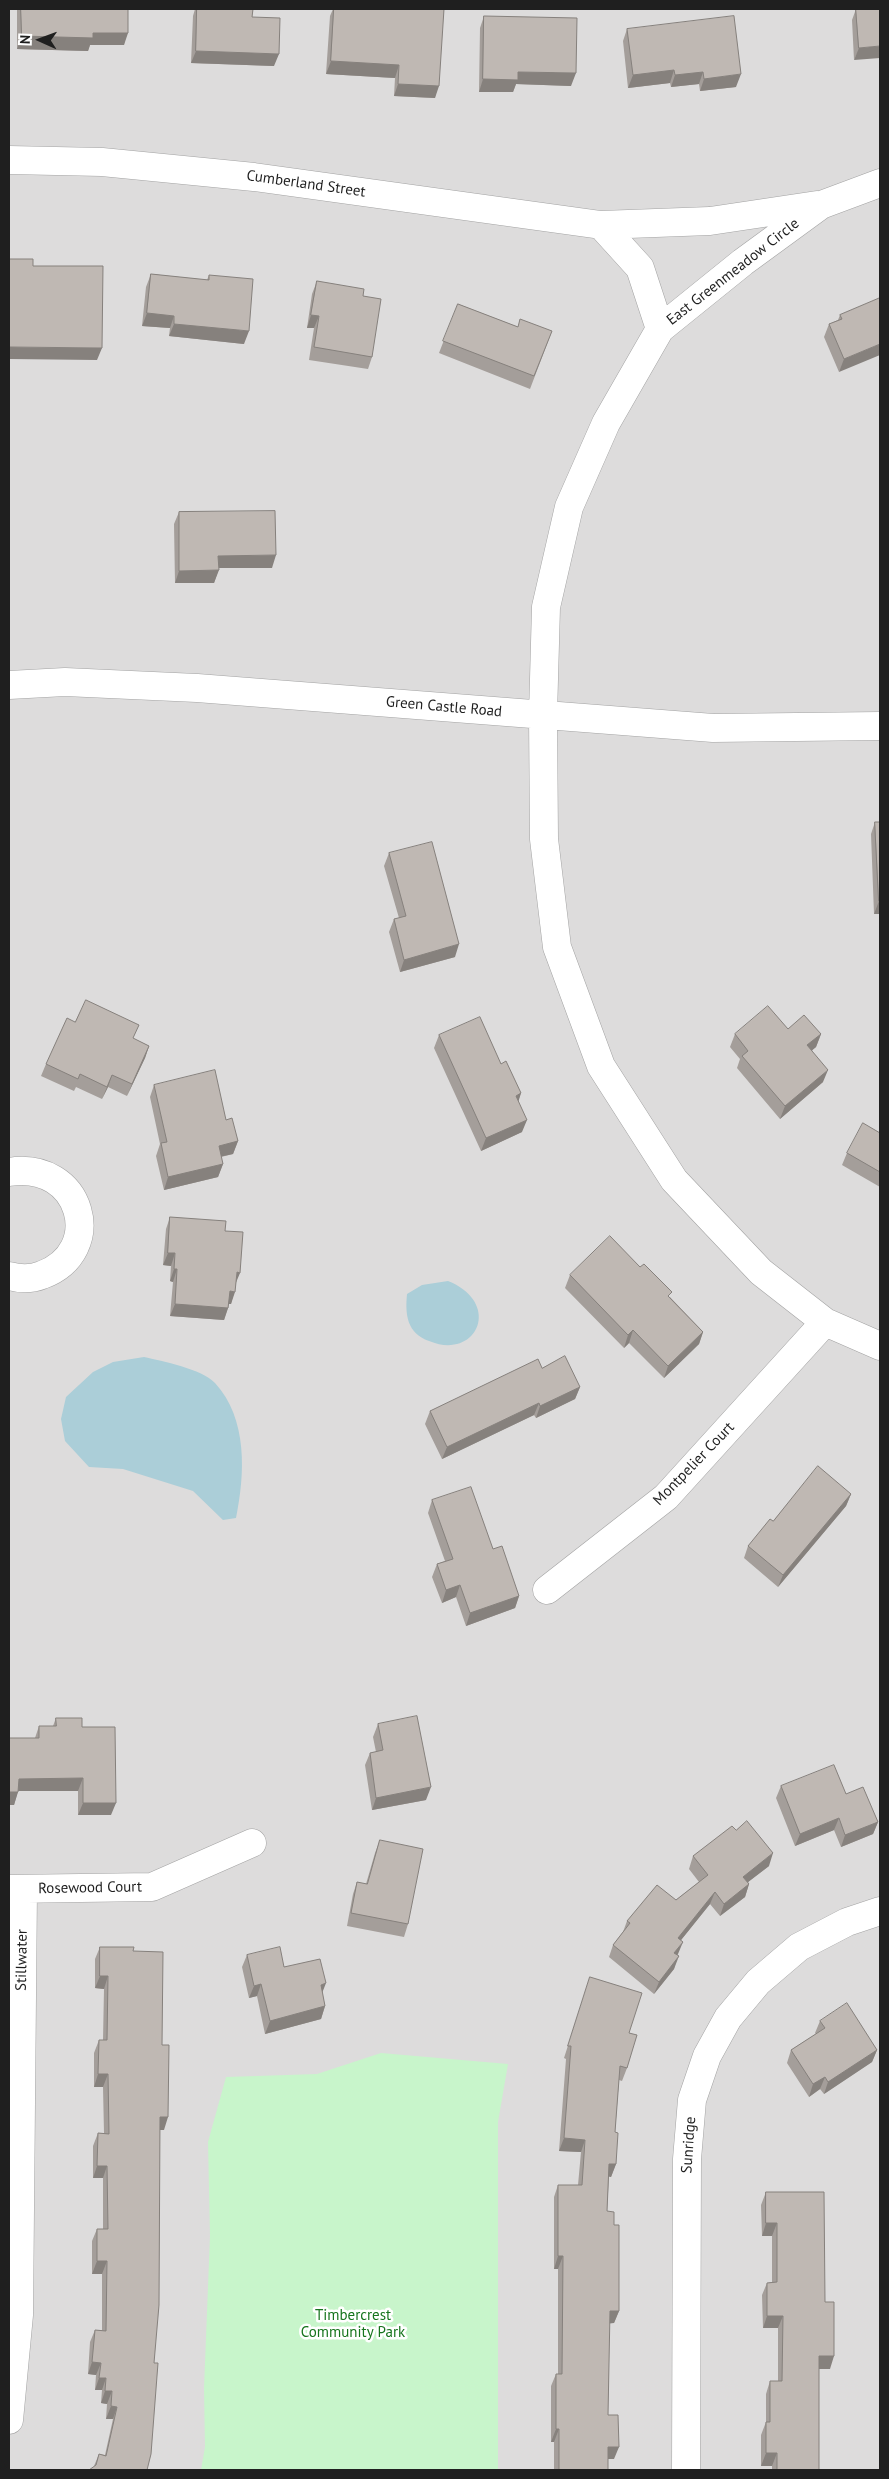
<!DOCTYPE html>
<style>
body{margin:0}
#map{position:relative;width:889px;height:2479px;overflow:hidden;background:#efece6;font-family:"PT Sans",sans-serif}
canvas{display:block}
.frame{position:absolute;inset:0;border:10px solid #1f1f1f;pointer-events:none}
.north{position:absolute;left:15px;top:15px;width:50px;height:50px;-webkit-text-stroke:4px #fff;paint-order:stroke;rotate:272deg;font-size:14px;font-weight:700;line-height:20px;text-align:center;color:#1f1f1f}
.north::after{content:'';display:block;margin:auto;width:18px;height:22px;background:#1f1f1f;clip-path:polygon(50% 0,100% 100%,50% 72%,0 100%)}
</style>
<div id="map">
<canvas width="889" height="2479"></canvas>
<div class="frame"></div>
<div class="north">N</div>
</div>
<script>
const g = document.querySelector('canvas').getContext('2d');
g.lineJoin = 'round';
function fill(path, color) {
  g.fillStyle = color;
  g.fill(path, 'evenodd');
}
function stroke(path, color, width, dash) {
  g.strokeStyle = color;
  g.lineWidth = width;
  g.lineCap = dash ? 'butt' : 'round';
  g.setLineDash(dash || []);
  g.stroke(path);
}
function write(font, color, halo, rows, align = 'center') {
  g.font = font + ' "PT Sans",sans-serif';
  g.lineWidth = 5;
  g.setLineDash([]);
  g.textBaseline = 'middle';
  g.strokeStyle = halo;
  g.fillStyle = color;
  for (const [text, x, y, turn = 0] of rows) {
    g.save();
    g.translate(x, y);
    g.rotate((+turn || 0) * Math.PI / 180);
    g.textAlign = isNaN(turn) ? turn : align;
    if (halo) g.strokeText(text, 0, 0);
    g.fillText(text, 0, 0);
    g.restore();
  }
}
fill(new Path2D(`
 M9 9H880V2470H9Z`), '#dddcdc');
fill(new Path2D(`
 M381 2053 508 2064 498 2122V2470H201L205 2447 204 2388 210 2236 208 2142 226 2077 317 2074Z`), '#c8f5cb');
fill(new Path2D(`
 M448 1281C503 1303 477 1361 429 1341 407 1333 405 1315 407 1294L422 1285Z
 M144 1357C162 1361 202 1369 215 1383 248 1419 245 1474 236 1518L223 1520 193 1491 123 1469 89 1467 65 1441 61 1419 66 1397 93 1372 113 1362Z`), '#abced8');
const minor = new Path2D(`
 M9 160 102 162 254 177 601 225 710 221 817 205
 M880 183 821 205 743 262 660 329 606 423 569 507 546 607 543 715 544 839 557 947 601 1066 674 1180 761 1272 825 1322 880 1346
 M601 225 640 268 660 329
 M9 685 65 682 197 688 713 728 880 726
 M9 1172C82 1160 107 1251 42 1275 32 1279 20 1279 9 1276
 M547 1590 666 1497 825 1322
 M9 1889 152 1887 252 1843
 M9 2420 19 2315 23 1889
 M686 2470 687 2159 692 2100 707 2056 728 2018 758 1982 799 1947 847 1922 880 1911`);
stroke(minor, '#a3a3a3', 29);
stroke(minor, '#fff', 28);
fill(new Path2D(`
 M17 9H128L124 45H90L88 51 17 49Z
 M195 9H253L252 17 274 66 191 63 193 16Z
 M333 9H444L435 98 394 96 395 78 326 74 330 16Z
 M856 9H880L854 60 852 20Z
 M484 16 571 86 516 84 513 92H479L480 28Z
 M627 29 736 87 700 91 699 84 671 87 670 83 628 88 623 41Z
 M151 274 207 280 209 275 244 344 169 336 170 328 142 326 146 287Z
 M317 281 363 296 372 357 368 369 309 360 314 328H307L312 294Z
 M880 298 839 372 824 337 829 324 838 320 840 315Z
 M458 304 518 327 552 331 530 389 439 353Z
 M179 512 272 568H219L214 583H175L174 524Z
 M875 822H880V914H874L871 834Z
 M389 853 455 957 400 972 389 932 394 919 399 918 384 866Z
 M75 1022 134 1039 149 1046 145 1058 127 1096 108 1087 102 1099 76 1087 74 1091 41 1076 46 1064Z
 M788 1029 821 1034 816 1047 812 1050 823 1082 780 1119 737 1068 740 1059 730 1047 735 1034Z
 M439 1035 501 1064 521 1093 518 1101 522 1132 481 1151 434 1048Z
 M154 1085 226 1120 238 1141 233 1154 221 1157 223 1164 218 1177 164 1190 156 1156 160 1144 150 1097Z
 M880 1133V1187L842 1165 847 1153Z
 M170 1217 225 1231 236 1283 231 1304H229L228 1308 224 1320 170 1316 173 1282 170 1281 171 1266 163 1265 166 1229Z
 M570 1275 670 1297 703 1332 699 1344 664 1378 629 1343 624 1348 565 1288Z
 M542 1368 580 1387 575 1399 536 1418 534 1415 442 1459 425 1424 430 1411Z
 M851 1494 846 1506 778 1587 744 1558 748 1546 773 1521Z
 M432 1500 493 1549 519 1596 515 1608 466 1626 456 1597 442 1603 432 1577 437 1564 445 1561 428 1513Z
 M56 1718 82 1727 111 1815H78V1791H18L14 1805H9V1738H35L39 1726H53Z
 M378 1724 426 1800 372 1810 365 1765 370 1753 376 1752 373 1737Z
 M781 1786 846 1794 878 1822 873 1834 841 1847 834 1830 795 1846 776 1798Z
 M736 1830 769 1866 748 1882 749 1884 745 1897 720 1916 710 1904 681 1940 674 1969 654 1994 609 1957 613 1945 623 1932 627 1921 676 1900 699 1882 689 1869 693 1856Z
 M380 1840 408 1924 404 1937 347 1926 353 1894 357 1882 366 1884 375 1853Z
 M100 1947 133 1951 162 2045 164 2130H160L151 2454 94 2466 99 2454 105 2455 113 2419H106L107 2404 101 2403 102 2390H95L96 2375 88 2374 90 2342 95 2330H102V2274H92V2241L97 2229H103V2178H93V2146L98 2133H104L103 2087H94V2053L99 2040H103L104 1989 95 1988V1959Z
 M247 1955 284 1967 322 1992 325 2006 321 2019 265 2034 257 1996 249 1998 242 1967Z
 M590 1977 629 2033 627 2068 622 2081 619 2080 615 2132 616 2164 611 2177 609 2176 607 2211 614 2225 619 2311 614 2323H609L608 2415 614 2459H608V2470H554V2442H551V2386L556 2374H558V2269H554V2197L558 2185H578L581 2152 559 2151 566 2059 564 2058Z
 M820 2021 877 2050 872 2062 824 2094 820 2089 809 2097 787 2063 791 2050 816 2034 815 2033Z
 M766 2192 825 2302 830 2369H819V2470H772V2466H761V2435L766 2422V2394L770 2381H778V2328H763L762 2295 767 2283 772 2282V2236H762L761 2205Z`), '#a49e9a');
fill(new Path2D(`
 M93 33H128L124 45H90L88 51 17 49 22 36Z
 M880 46V58L854 60 859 48Z
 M196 51 279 54 274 66 191 63Z
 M331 61 399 65 395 78 326 74Z
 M674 70 670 83 628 88 633 75Z
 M518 72 576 73 571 86 516 84 513 92H479L483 79Z
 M703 72 699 84 671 87 675 75Z
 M741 74 736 87 700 91 704 79Z
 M398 84 439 86 435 98 394 96Z
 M147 313 174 316 170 328 142 326Z
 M311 315 319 316 314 328H307Z
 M174 324 249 331 244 344 169 336Z
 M880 344V355L839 372 844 359Z
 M9 347 102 348 97 360 9 359Z
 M276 555 272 568H214L218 556Z
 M219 570 214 583H175L179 571Z
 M879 901H880V914H874Z
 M459 944 455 957 400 972 404 960Z
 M821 1034 816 1047 803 1058 807 1045Z
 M149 1046 145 1058 127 1096 132 1084Z
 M828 1070 823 1082 780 1119 785 1106Z
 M112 1075 108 1087 102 1099Z
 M521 1093 517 1106 516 1096Z
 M527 1120 522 1132 481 1151 486 1138Z
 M238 1141 233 1154 214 1158 219 1146Z
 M223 1164 218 1177 164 1190 168 1177Z
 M168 1253H175L171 1266 163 1265Z
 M174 1269H177L173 1282 170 1281Z
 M237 1272 240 1273 235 1285Z
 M230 1291 235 1292 231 1304H225Z
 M175 1304 228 1308 224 1320 170 1316Z
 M633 1330 629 1343 624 1348 628 1335Z
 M703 1332 699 1344 664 1378 668 1366Z
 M580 1387 575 1399 536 1418 540 1406Z
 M539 1403 534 1415 442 1459 447 1447Z
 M851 1494 846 1506 778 1587 783 1575Z
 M460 1585 456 1597 442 1603 446 1590Z
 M519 1596 515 1608 466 1626 470 1613Z
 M83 1778 78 1791H14L19 1779Z
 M431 1787 426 1800 372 1810 376 1798Z
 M9 1792H18L14 1805H9Z
 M83 1803H116L111 1815H78Z
 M839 1818 834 1830 795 1846 800 1834Z
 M878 1822 873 1834 841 1847 845 1835Z
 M773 1853 769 1866 739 1889 743 1877Z
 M749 1884 745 1897 720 1916 724 1904Z
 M715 1892 710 1904 673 1950 678 1938Z
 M683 1942 678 1954 670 1965 674 1953Z
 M679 1956 674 1969 654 1994 659 1982Z
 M100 1976H108L104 1989 95 1988Z
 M326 1983 321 1996V1985Z
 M261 1984 257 1996 249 1998 254 1986Z
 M325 2006 321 2019 265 2034 270 2021Z
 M877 2050 872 2062 824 2094 828 2082Z
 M98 2074H108L103 2087H94Z
 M825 2077 820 2089 809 2097 813 2084Z
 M160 2117H168L164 2130H156Z
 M564 2138 585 2140 581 2152 559 2151Z
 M609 2164H616L611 2177 605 2176Z
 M97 2166H107L103 2178H93Z
 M766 2223H777L772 2236H762Z
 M558 2256H563L558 2269H554Z
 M97 2261H107L102 2274H92Z
 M610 2311H619L614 2323 605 2324Z
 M767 2316H783L778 2328H763Z
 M819 2356H834L830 2369H814Z
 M92 2362 101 2363 96 2375 88 2374Z
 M99 2378H106L102 2390H95Z
 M105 2391H112L107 2404 101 2403Z
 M111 2406 117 2407 113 2419H106Z
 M556 2429H559L554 2442H551Z
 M608 2447H619L614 2459H603Z
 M766 2453H777L772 2466H761Z`), '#86817d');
const building = new Path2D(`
 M21 9H128V33H93V38L22 36Z
 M197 9H253L252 17 280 18 279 54 196 51Z
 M334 9H444L439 86 398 84 399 65 331 61Z
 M856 9H880V46L859 48Z
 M484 16 577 18 576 73 518 72V80L483 79Z
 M734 16 741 74 704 79 703 72 675 75 674 70 633 75 627 29Z
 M9 259H33V266H103L102 348 9 347Z
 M151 274 209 280V275L253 279 249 331 174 324V316L147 313Z
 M317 281 364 289 363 296 381 299 372 357 314 347 319 316 311 315Z
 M880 298V344L844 359 829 324 842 319 840 315Z
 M458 304 518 327 520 319 552 331 534 376 443 341Z
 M275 511 276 555 218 556 219 570 179 571V512Z
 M875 822H880V901H879Z
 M432 842 459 944 404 960 394 919 406 916 389 853Z
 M86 1000 139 1025 133 1038 149 1046 132 1084 112 1075 107 1087 80 1074 78 1079 46 1064 67 1018 75 1022Z
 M768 1006 788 1029 804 1015 821 1034 807 1045 828 1070 785 1106 742 1056 748 1051 735 1034Z
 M480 1017 501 1064 506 1061 521 1093 516 1096 527 1120 486 1138 439 1035Z
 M215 1070 226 1120 232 1118 238 1141 219 1146 223 1164 168 1177 161 1143 167 1142 154 1085Z
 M863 1123 880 1133V1172L847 1153Z
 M170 1217 226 1221 225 1231 243 1232 240 1273 237 1272 235 1292 230 1291 228 1308 175 1304 177 1269H174L175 1253H168Z
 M610 1236 640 1267 644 1264 672 1292 668 1296 703 1332 668 1366 633 1330 628 1335 570 1275Z
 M565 1356 580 1387 540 1406 539 1403 447 1447 430 1411 538 1359 542 1368Z
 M818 1466 851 1494 783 1575 748 1546 770 1519 773 1521Z
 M471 1487 493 1549 502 1546 519 1596 470 1613 460 1585 446 1590 437 1564 453 1559 432 1500Z
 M417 1716 431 1787 376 1798 370 1753 383 1750 378 1724Z
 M56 1718H82V1727H115L116 1803H83V1778L19 1779 18 1792H9V1738H39V1726H56Z
 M834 1765 846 1794 863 1787 878 1822 845 1835 839 1818 800 1834 781 1786Z
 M747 1821 773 1853 743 1877 749 1884 724 1904 715 1892 678 1938 683 1942 674 1953 679 1956 659 1982 613 1945 630 1923 627 1921 657 1885 676 1900 708 1875 693 1856 732 1826 736 1830Z
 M380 1840 423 1849 408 1924 351 1913 357 1882 367 1884Z
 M100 1947H134L133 1951 163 1952 162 2045H169L168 2117H160L159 2305 154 2363H158L151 2454 147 2470H89L96 2465 99 2454 106 2456 117 2407 111 2406 112 2391H105L106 2378H99L101 2363 92 2362 95 2330 106 2331 107 2261H97V2229H108L107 2166H97L98 2133 109 2134 108 2074H98L99 2040H107L108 1976H100Z
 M280 1947 284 1967 320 1959 326 1983 321 1985 325 2006 270 2021 261 1984 254 1986 247 1955Z
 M590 1977 642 1993 629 2033 637 2035 627 2068 620 2066 615 2132 618 2133 616 2164H609L607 2211 614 2212V2225H619V2311H610L608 2415H618L619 2447H608V2470H559V2429H556V2374H562L563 2256H558V2185H582L585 2140 564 2138 571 2046H568Z
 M847 2003 877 2050 828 2082 825 2077 813 2084 791 2050 825 2028 820 2021Z
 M766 2192H824L825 2302H834V2356H819V2470H777V2453H766V2422H770V2381H782L783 2316H767V2283L777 2282V2223H766Z`);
fill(building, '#bfb8b3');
stroke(building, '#86817d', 1);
write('15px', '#1f1f1f', '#fff', [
 ["Cumberland Street",306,184,8],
 ["East Greenmeadow Circle",733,272,-38],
 ["Green Castle Road",444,707,5],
 ["Montpelier Court",694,1464,-46],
 ["Rosewood Court",90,1888,-1],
 ["Stillwater",22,1960,-89],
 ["Sunridge",689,2145,-86]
]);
write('15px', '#16741d', '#fff', [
 ["Timbercrest",353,2316],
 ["Community Park",353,2333]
]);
</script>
